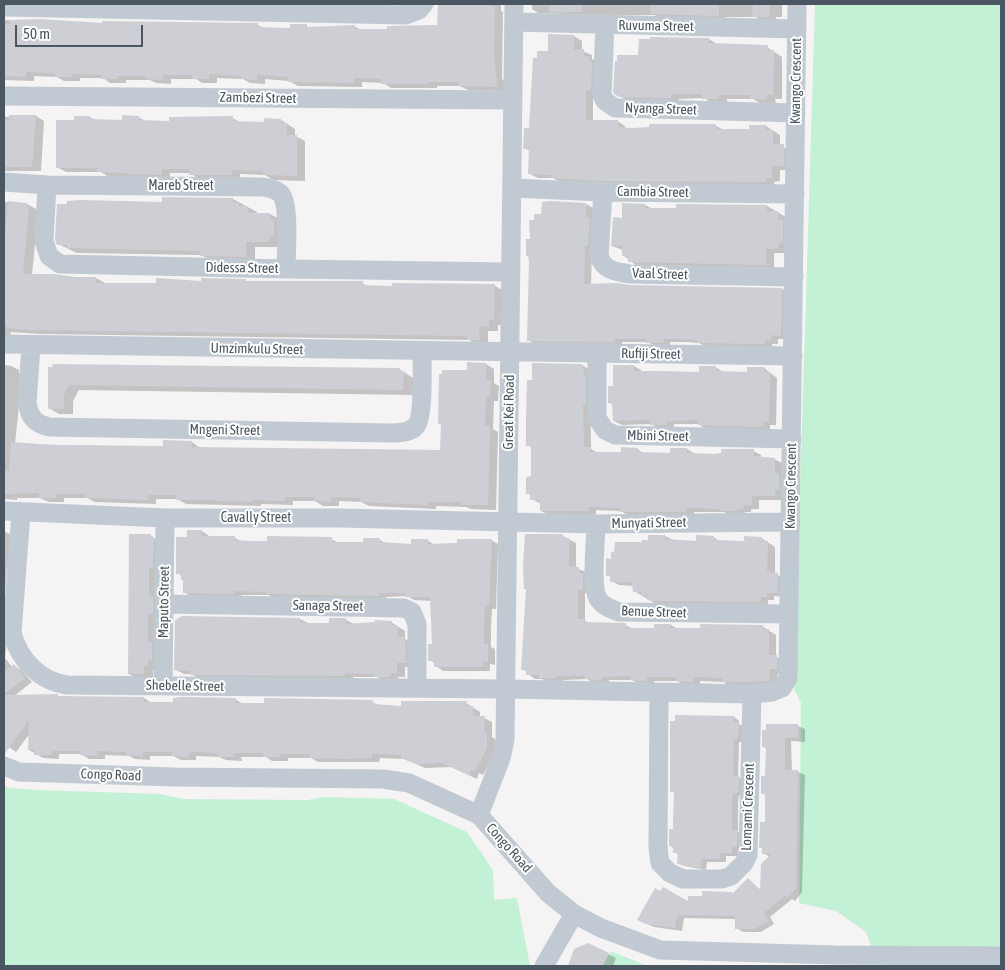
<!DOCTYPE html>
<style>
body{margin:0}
#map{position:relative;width:1005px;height:970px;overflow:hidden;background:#f5f3f3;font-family:"Asap Condensed",sans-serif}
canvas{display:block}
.frame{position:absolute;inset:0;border:5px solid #4a5661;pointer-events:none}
.scale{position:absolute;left:15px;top:25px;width:128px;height:22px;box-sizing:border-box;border:2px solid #4a5661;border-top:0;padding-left:6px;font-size:15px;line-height:18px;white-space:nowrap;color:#4a5661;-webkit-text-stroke:4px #fff;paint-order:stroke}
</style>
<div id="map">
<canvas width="1005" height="970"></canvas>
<div class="frame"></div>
<div class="scale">50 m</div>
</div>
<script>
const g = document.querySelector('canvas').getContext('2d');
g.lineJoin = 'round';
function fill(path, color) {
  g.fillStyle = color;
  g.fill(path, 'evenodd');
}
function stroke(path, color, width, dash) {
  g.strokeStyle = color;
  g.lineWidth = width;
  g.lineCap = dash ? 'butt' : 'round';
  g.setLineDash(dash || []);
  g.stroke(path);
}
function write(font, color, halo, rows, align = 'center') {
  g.font = font + ' "Asap Condensed",sans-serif';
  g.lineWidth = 4;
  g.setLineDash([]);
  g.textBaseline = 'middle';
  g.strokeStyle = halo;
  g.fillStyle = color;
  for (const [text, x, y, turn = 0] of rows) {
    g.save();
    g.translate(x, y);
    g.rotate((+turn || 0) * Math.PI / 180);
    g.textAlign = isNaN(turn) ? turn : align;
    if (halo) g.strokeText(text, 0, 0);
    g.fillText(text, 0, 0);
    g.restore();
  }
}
fill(new Path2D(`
 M815 4H1001V966H878L866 932 836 911 799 903 801 703 794 689Z
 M4 787 36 790 160 794 183 799 308 800 323 797 394 799 467 832 493 870 494 900 517 898 530 966H4Z
 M611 951 647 966H603Z`), '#c3f1d5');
fill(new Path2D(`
 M344 4H362V7L348 6Z
 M389 4H413L412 8Z
 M439 4H501V11L503 12 502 79 504 80V91L468 90 460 86H437V88H391L383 83 362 82V87L298 86 289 81 265 79V84L250 83 243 79 217 78V83H202L196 79H171V84L156 83 150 80H126V83H110L103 78H80V81H64L57 77 34 76V81L4 80V20L103 24 258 25 265 29H291L306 26 310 28 354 26 361 30 380 31 438 26Z
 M532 4H782V17H776V20H760L756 17H725V19L658 17 655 15H623V16L538 13 532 9Z
 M574 36 582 41V51L592 55V59L596 61 593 94V121H617L625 126V129L716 126 724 130 750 131V126H766L780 135V146L791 150V170H780V181L774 182V186L560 182 553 178H538L530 174 531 152 525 148 530 129 539 59Z
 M709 39 718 45 767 47 782 57V99H775L776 104 760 103 753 99H727V103H712L704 98 679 99V102L629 101 619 96 640 56Z
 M36 116 44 121 41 171H6L4 170V117Z
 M90 117 95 120 123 121 138 117 146 121 170 122 232 118 240 122 266 123 281 120 295 129V136L305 141V181L273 180 265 175 240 174V180L199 179 190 173H170V179L107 176 101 172H66L57 167 75 121Z
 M233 199 257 212V214H270L279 219 278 247H255V261L211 260 201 255 77 253 58 244 163 203Z
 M4 202 27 204 36 209V212L38 213 32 275 96 278 105 283 149 285 246 281 248 282 362 283 370 287 495 286 504 291 502 325H498V331H488V344H477L469 340 40 334 11 332 10 338H4Z
 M586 204 593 208 591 285 782 289 789 293 788 339H778V344H772V348L706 347 699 343 688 342H670V346H655L648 342H622V345L535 344 528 340 531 240 535 221 542 215Z
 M645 205 653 209 767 206 786 217V253H774V269L637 266 623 255V250L612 246 623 219Z
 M469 364H486L494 369V383L499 386 498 401H494L493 429 498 432 496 510 471 509 466 507 436 506V509L369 506 361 502 339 501V506H323L315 501H293V505L261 504V506L186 504 177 499H156V504L95 502 87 498H64V502H49L40 498H17V500L4 499V365L11 366 19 370V373L22 375 15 444 164 447 192 442 200 448 441 451 442 425 439 423 468 372Z
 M582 365 590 370 591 449 598 453H622L637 449 645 454H672V449H687L695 454 715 455 753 451 761 455V458L774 459 782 463V500H759V509H751V512H745L744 515H729L724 512H694V516H629L621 511 596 510V515H549L541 511V504L532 499V496L527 493 532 478V448L528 445Z
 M634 366 641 370V372L700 373 715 367 723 372 748 373 764 368 777 378 776 425H770V430L706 429 698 424H674V428H658L651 424 622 425 614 421V405L610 403 614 388Z
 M50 368 399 369 413 378V395L79 390 73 401V414H59L49 408Z
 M4 531 16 538 12 567H7L5 595 8 598 9 620 5 658 12 667 14 666 21 670 32 682 14 696 144 698 152 703 235 699 243 704 372 702 380 706 402 707 466 703 480 712V718H484L492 722V737L495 739V753L483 775 479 773 477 779 451 767 425 768 404 759 380 758 379 762H318L311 758H288V761H272L266 757H241L242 761 226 760 219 757 196 756V760H181L173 756H150V760L135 759 129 756 105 755V759H89L81 754H59V759L43 758 29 750 30 733 16 752 9 747 4 742Z
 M202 531 209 536V537L235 538 242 542 331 539 339 543H364L380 540 387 544 412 545 428 541 435 545 491 540 498 544 496 609H492L491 629V647L495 649V665L490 664V671H443L436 666V664L430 660 433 645 432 601 414 600 407 596 386 597V600L274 598 269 595H241V597H192L184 592 185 580 182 576 178 573 188 538Z
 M150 536 159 541 156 670H153V679H139L129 674Z
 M563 536 576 543V568L586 572 590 594 585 593V621L589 623 625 625 633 629H655V625H671L678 629 762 626 776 635V657L784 661V672L778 673 776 685 731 686 723 682 700 681V685H685L677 681H654V684H639L632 680H609V683H593L587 679 563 680V682H547L542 679H535L528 674V672L522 669Z
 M649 536H665L673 540 698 542 713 537 721 542 746 543 761 538 775 547V574L785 578 784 597 774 596V600H768V606L656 604 634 591V586L619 585 612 581V577L607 575 612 560 649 541Z
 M300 619 308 623 330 624 346 620 354 624 391 622 405 631V639L412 643 413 667H405V677H398V681L383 680 377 677H353V680L199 679 192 674H184L176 670Z
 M734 717 739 721V724L744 727V742H739L738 777 744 780V795H739L738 803V832L743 834 742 850H738V856H726V862H707L706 870 684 866 678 863 679 855 674 852V848L670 846 674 830 675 793 671 791Z
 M767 725 798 726 805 729V742L791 741 792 772H798L805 775 802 892 795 901 792 899 770 917 774 924 761 932H743L736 928V919L684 918 682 931 654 927 645 923 689 903 732 893 734 894 748 880 762 891 770 857 763 853 766 824V795L762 793 766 777 768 749 763 747 767 732Z
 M575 950 608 954 616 958 613 966H569Z`), '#0003');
fill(new Path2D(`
 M438 4H491V6H495L494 52 497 87 458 86V82H429V84H381V79L354 78V83L288 82 289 77 258 75 257 80 241 79V76L209 74V79H192V75H163V80L146 79V76H118V79H101V75L72 74V77H55V73L26 72V77L4 76V24H10V20L41 19 102 23V21L258 23V27L290 28V24H307V27L355 25V29H387V26L437 25Z
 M549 4H582V12H549Z
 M651 4H719V16L650 14Z
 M753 4H770L769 17H752Z
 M548 34 574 35V50L584 49V56H589V61H592L591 90H586V120H618V127L632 128 649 127V124H716V129H749V125H766V130H773V144H784V166H772V178H766V182L599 181 551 178V175L528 174 529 149H523L524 128H529L533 58H537V51H548Z
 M650 37 709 38V43L768 45V50H774L773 95H767V99H750V95H719V99H702V94H671V98L619 97 613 93 615 61H617V55H638L639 39H650Z
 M9 115H36L32 167H4V120H9Z
 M122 115 139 116V120L169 121V117L233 116V121L264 122V118L281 119V123H287V135H297V176L263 175V171L232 170V175H189V169H162L161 175 128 174V173L97 172V168H56V120H74V116H90V119L122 120Z
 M162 197 233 198V202L239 203V206H248V213H270V219H274V236H270L269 242H246V257L200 256V251L67 248V245H57L55 239 57 204H67V201L81 200 162 202Z
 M8 201 27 203V206L29 207 23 274H53L75 277H96V283H156V278L201 281V278L246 279V281H363V285L392 286V283L495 284 494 320H489V327L479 326 480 340H467V336L30 330 7 328V325H4V248Z
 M550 201 586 203V217H590L588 246H585L584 284 617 283 629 285 782 288 781 336 771 335V340H765V344L697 343V340L680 339H664L663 343H646V339H615V342L527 341 529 261 528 256H526V239H530L529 220H534V214H541L542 202Z
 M622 203 645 204V208H676V204L767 205V211H778V220H783V243H779L778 249H766V265L628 262V256H622V246H611L613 217 622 218Z
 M467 362 486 363V380H491L490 397H486L485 426H490L488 505H461V502H428V505L359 502 360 498 331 497V502L314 501V497H285V501L253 500V502L217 501V500H176V495H148V500L117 499 85 498V494H56V498H39V493L4 494V471H9L11 442 53 445 163 446V440L192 441V447L440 450 441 424H438L439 374H442V370H467Z
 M532 363 582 364 586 381V404H583L584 447H590V452H621V447L638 448V452L670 453V448H687V453L715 454 721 453V449H754V456L775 458V473H779V490H775V496H752V505H744L743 509H737V511H720V509L693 508H686V512H620V508L589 507V511H540V500H530V494H526V477L531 476V446H526V418L527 380H532Z
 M52 364 400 368V371H404L403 390 69 385 64 395V409H48V367H53Z
 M613 365H634V371H662L699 372V366H716V371L747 372V367H764V372H770L769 422H763V426L754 427 698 425V420L667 421V425H650V420L613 421 612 403H608V386H613Z
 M187 530H202V536H235V540L250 541H267V536L332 537V542H363V538H380V542L411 544V539H428V544L457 543V539H492L489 605H485L484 624V644H488V661H483V667H434V661H428V644H432L430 597H405V593H379V596L266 594V592L234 591V594L183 593V580H181V574H176V537H187Z
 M129 534H150L154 538 153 568H149V597L153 596V614H148V642H152V660L148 659V666H144V674H128Z
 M525 534H563V537L569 538V566L579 567V573H583V590H578V619H584V622L626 623V628H654V624H671V628H700V624L763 625V629H769V655H777V669H770L769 681 738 682H722V678L693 677V682L676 681V677H647V681L630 680V676L602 677V680L585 679V676H556V679L539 678V675H526V670H521L526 589H524L523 565Z
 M648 535H665V539L696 541V535L714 536V540L744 541V536L762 537V541H768L767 572 778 573 777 593H767V597H761V602L654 601 647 600V595H641V592H633L632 582H610V576H606V558L611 559V552H614L615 542H642V540H648Z
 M182 616 300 618V623H329V618H346V624L375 622V620L392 621V625L398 626V637H405L406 663H397V673H391L390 677H373V674L345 673V676L190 675V671L174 670 175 620Z
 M14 664 25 678 4 694V672Z
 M58 694V696L144 697V702H173V698L181 697 236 698V703H264V698L373 700V704L401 706V701H467L466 706H473V716H485L484 733H487V748L475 771 471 770 469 775 442 763 416 764 401 758V755L372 754V758L346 759 309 758V754H280V757H263V753H234V757H217V753L189 752 188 757 172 756V752H143V756H126V752L97 751V756L80 755V751H52L51 755H34V750H28L29 720 4 755V695Z
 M675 715 734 716V722H739L738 739H734L733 775 739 776 738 793H733L732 799V830H737V847H732V853H720V859H701V868L677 864 678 853H673V846H669V829H673V823L674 792H670V721H675Z
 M766 724H798V738H785V770H798L796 888 788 898 785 896 764 913 769 921 754 929H735V916L677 915 675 928 646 924 637 920 655 888 660 891 663 887 688 901V896H702V891L732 892V894L748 878 760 890 761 864 771 854H762V848H759L760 822H765V793L761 794V776H765L766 747H762V730H766Z
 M588 943 609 953 602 966H568L574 949Z`), '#cdcfd5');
stroke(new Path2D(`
 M4 7 406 15 419 10 424 4
 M514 22 797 29
 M605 24 602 95 605 101 615 108 796 113
 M4 96 513 100
 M4 182 47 185 263 187C269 188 276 189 281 194 290 206 286 253 286 269
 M47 185 44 241 49 256 60 264 286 269 511 272
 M512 188 603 192 795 194
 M603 192 599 256C604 271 615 271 629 274L794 277
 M4 344 793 356
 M31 346 27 403C30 418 35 424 50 427L390 433C399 433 410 433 416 426 424 417 422 365 422 351
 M597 353V418L605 430 615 435 792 439
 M4 511 165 518H340L596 524 791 522
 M21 512 12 633C19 660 40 681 67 685L506 689 752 694 772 692 782 688 788 678 797 4
 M596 524C596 540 590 589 599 600 604 607 612 609 619 612L789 614
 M164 604 404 608 412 612 417 624V688
 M163 686 165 518
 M659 693 658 847 660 863 670 873 683 879H722L731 876 744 863 748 855 752 694
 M4 766 19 772 175 777 383 779 409 783 479 815 548 893 574 914 601 928 660 950 835 955 1001 956
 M479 815 501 758 505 740 514 4
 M544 966 574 914`), '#c1cad2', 19);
write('14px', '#4a5661', '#fff', [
 ["Ruvuma Street",656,26,1],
 ["Kwango Crescent",796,81,-89],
 ["Zambezi Street",258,98,1],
 ["Nyanga Street",661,109,2],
 ["Mareb Street",181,186],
 ["Cambia Street",653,192,1],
 ["Didessa Street",242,268,1],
 ["Vaal Street",660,274,2],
 ["Umzimkulu Street",257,349,1],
 ["Rufiji Street",651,354,1],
 ["Great Kei Road",509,412,-89],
 ["Mngeni Street",225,430,1],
 ["Mbini Street",658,436,1],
 ["Kwango Crescent",791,486,-89],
 ["Cavally Street",256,518],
 ["Munyati Street",649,523,-1],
 ["Maputo Street",164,602,-89],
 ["Sanaga Street",328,606,1],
 ["Benue Street",654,612,2],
 ["Shebelle Street",185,686,1],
 ["Congo Road",111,775,2],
 ["Lomami Crescent",748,807,-88],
 ["Congo Road",509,848,48]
]);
</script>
